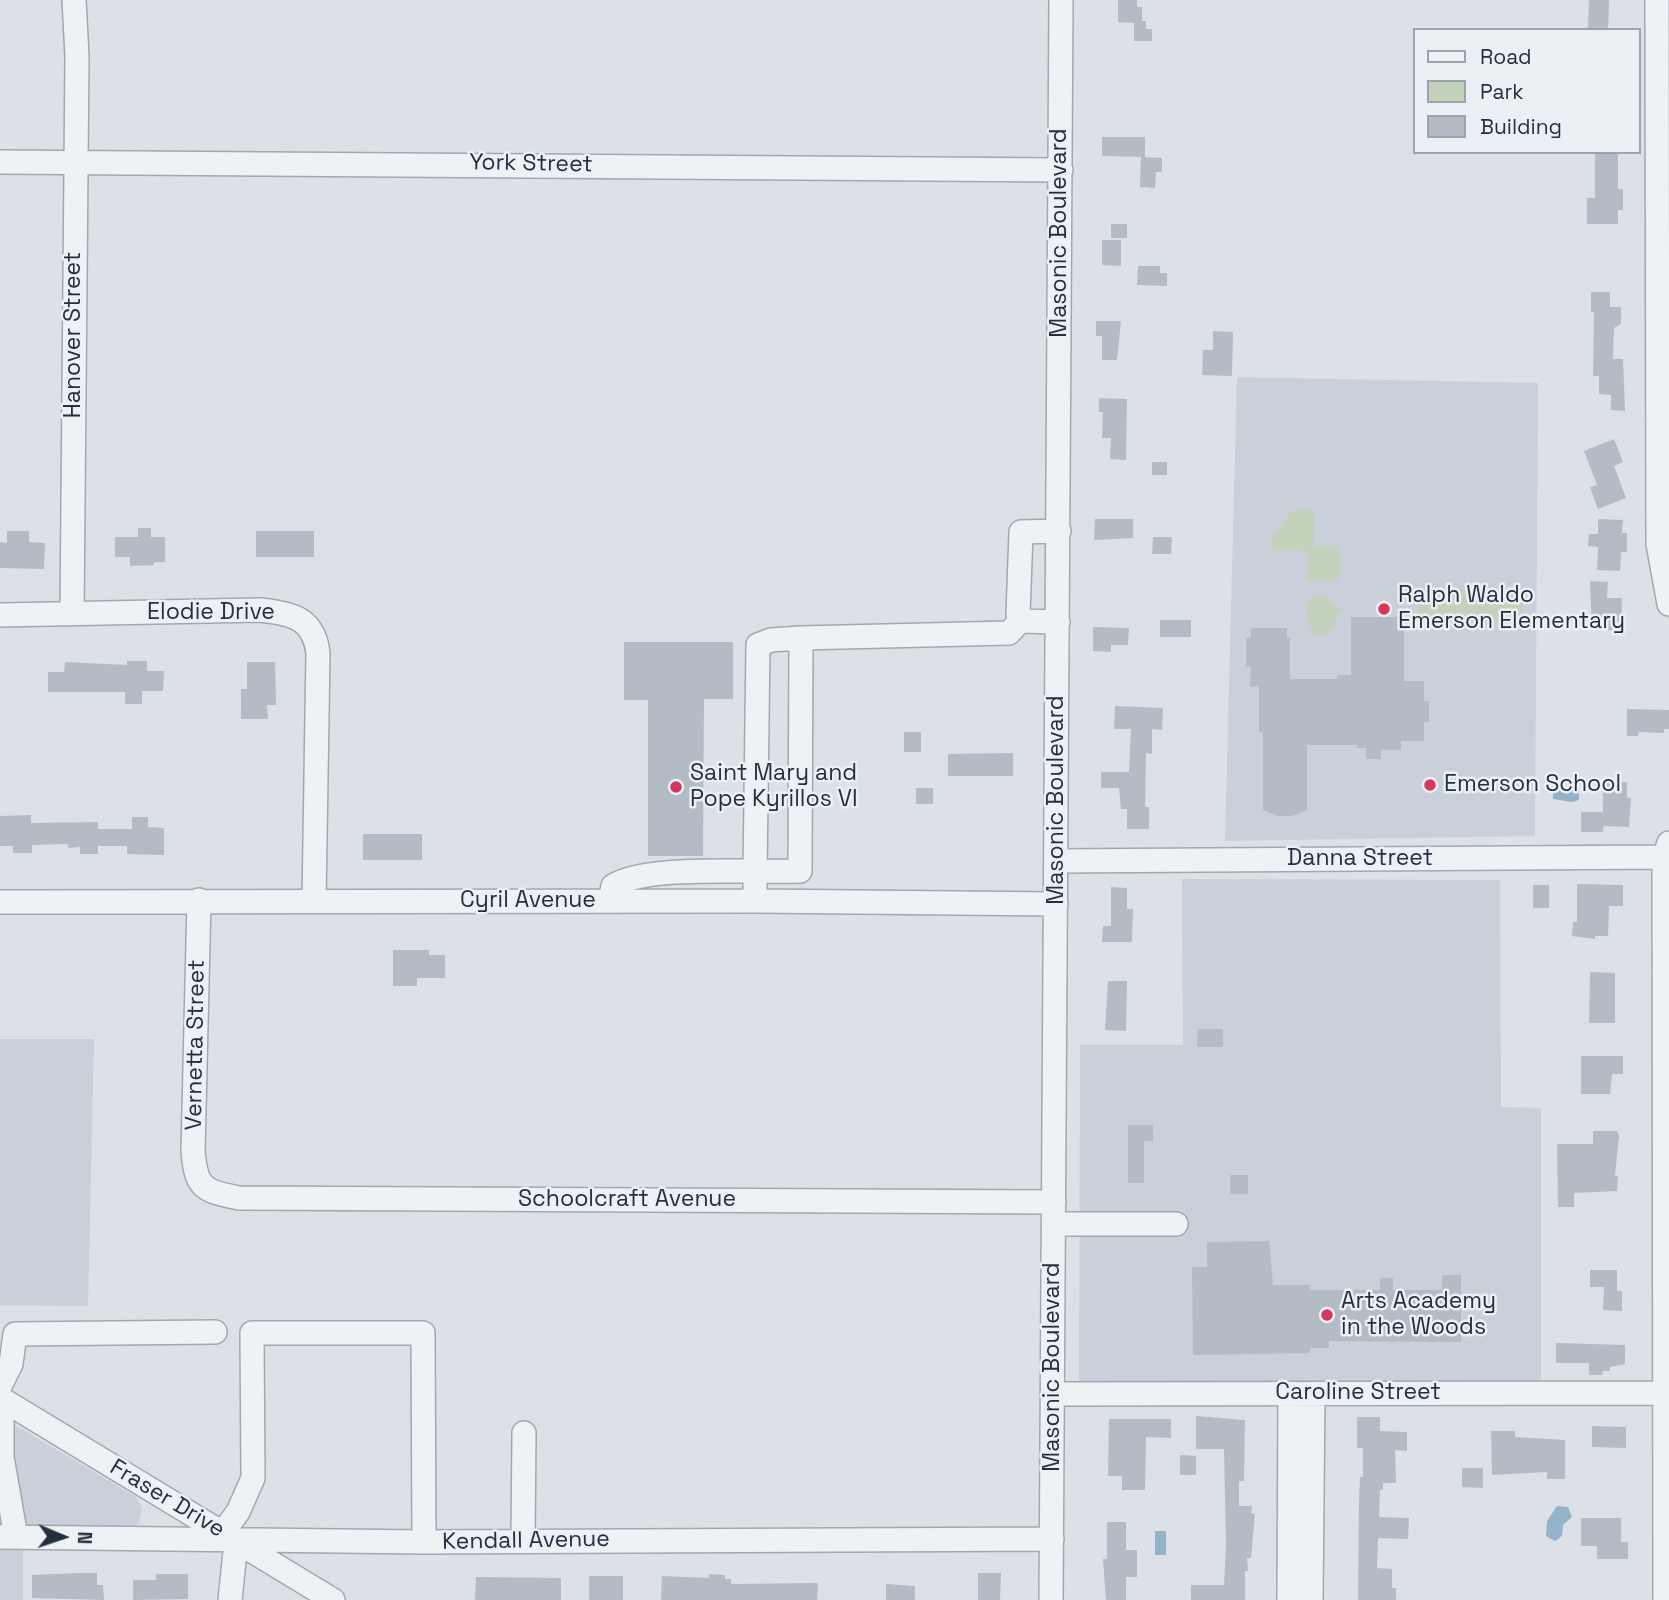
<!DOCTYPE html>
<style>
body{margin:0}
#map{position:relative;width:1669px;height:1600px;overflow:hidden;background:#dce1e7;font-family:"Space Grotesk",sans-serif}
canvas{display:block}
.legend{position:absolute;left:1413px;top:28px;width:228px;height:126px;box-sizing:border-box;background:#ebf0f5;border:2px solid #9ca3ac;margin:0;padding:9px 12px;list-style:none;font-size:21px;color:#25303e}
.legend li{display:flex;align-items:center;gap:14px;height:35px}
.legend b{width:35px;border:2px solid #9ca3ac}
.north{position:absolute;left:28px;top:1502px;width:70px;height:70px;-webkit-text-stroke:5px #ebf0f5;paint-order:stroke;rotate:92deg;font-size:19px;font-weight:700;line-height:28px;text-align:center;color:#25303e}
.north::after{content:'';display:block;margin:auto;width:24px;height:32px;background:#25303e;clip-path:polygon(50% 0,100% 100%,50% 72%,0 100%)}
</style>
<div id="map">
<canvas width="1669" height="1600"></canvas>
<ul class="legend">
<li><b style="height:9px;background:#eff2f5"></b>Road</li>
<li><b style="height:19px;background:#c3d2bc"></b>Park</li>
<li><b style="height:19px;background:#b3bbc4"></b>Building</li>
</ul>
<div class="north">N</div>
</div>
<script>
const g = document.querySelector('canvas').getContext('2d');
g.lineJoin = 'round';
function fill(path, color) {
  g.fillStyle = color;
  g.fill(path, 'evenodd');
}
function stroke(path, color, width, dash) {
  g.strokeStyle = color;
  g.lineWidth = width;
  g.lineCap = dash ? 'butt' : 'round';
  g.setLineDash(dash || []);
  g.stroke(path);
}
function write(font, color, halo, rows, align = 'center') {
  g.font = font + ' "Space Grotesk",sans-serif';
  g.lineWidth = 5;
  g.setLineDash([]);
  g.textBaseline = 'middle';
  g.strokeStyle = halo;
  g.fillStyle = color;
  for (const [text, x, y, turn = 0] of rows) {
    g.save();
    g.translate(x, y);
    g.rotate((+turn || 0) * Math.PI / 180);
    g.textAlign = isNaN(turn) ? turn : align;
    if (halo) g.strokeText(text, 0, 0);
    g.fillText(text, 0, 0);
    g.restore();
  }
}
fill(new Path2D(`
 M1237 377 1538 383 1535 836 1225 841Z
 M1182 879 1500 880 1501 1107 1541 1108V1391L1079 1392 1080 1045H1183Z
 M0 1039H94L88 1306 0 1305Z
 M0 1416 136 1497 142 1508 139 1523 127 1530 23 1531V1600H0Z`), '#cad0d9');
fill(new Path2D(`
 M1292 510 1314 511 1313 546H1339V580H1307V551L1271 550V538Z
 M1433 588 1484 590 1523 596V620L1490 623 1431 620V616L1418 615C1418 601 1418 592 1433 588Z
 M1323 595 1335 607 1340 606 1342 612 1337 613 1336 626 1322 636C1308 634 1308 618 1305 606L1313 596Z`), '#c3d2bc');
fill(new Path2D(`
 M1553 787H1579V800L1572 802 1553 799Z
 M1557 1506 1568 1507 1572 1517 1563 1525 1562 1536 1555 1541 1546 1536 1547 1521Z
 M1155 1531H1166V1555H1155Z`), '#94b2ca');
fill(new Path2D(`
 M1118 0H1137V7H1142V21H1146V29H1152V41H1134V23L1118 22Z
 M1589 0H1609L1608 30H1588Z
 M1102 137H1145V157L1102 156Z
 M1595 152H1618V189H1623V210H1618V224H1587V198H1595Z
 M1141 157 1162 158V172H1156L1155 188 1140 187Z
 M1111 224H1127V238H1111Z
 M1102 240H1121V266L1102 265Z
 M1138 266H1160V273H1167V286L1137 285Z
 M1591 292H1610V307H1621V324L1614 328 1613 359H1623L1625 411 1611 410V395L1599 394V376H1593L1594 312H1591Z
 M1096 321H1121L1117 360H1102V336H1096Z
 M1213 331 1233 332 1232 376 1202 375 1203 350H1213Z
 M1099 398 1127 399 1126 460 1110 459 1111 438H1102L1103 412H1099Z
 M1614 439 1623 462 1614 466 1626 498 1598 509 1590 487 1597 485 1584 451Z
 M1152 462H1167V475H1152Z
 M1095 519H1133V538L1094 540Z
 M1598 519 1623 520 1622 533H1627V552H1621L1620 571 1597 570 1598 547 1588 546 1589 534H1598Z
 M138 528H151V537H165V562H154V565L130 566V557H115V537H138Z
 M7 531H29V542L45 543 44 569 0 568V542L7 543Z
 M256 531H314V557H256Z
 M1153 537H1172L1171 554H1152Z
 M1590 581 1608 582 1607 598H1622L1621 622H1613V630H1592Z
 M1351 617H1404V681H1424V701H1429V722H1424V741H1401V750H1381V759H1366V748H1357V745H1307V810L1292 816H1278L1263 810V732H1259V686L1250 687 1251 667H1246V638H1251V628H1287V638L1290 637V679H1337V675H1351Z
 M1160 620H1191V637H1160Z
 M1093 627 1129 628 1128 645H1111V652L1093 651Z
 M624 642H733V699H704L703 856H648V700H624Z
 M127 661H147V671H164L163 691H142V704H125V692H48V672H64L65 662 127 665Z
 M247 662H275L276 705H267L268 719H241V689H247Z
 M1115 706 1163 708 1162 730 1152 729V754L1146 753 1145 807H1149V829H1127V809H1121L1119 788H1101V772H1129L1131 729H1114Z
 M1627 709 1669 710V729H1664V733L1639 732 1638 736H1627Z
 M904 732H921V752H904Z
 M1013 753V776H948V754Z
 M1603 782H1627V798H1631L1629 827 1604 826 1603 832H1581V812H1603Z
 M916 788H933V804H916Z
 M31 815V823L98 822V829H132V817H148V827L164 828V855L127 854V846H98V854H80V847L68 848V844L32 845V853H13V846H0V816Z
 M363 834H422V860H363Z
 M1577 884 1623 885V906H1609L1608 936H1595V939L1572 936 1573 922H1577Z
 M1533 885H1549V908H1533Z
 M1111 887 1127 888V909H1133L1132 942H1102L1103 926H1111Z
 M393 950H429V955H445V978H417V986H393Z
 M1590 972 1615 973V1023H1589Z
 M1108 981H1127L1126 1031 1105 1030Z
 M1198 1029H1223V1047H1197Z
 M1581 1056H1623V1074H1612L1610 1094H1581Z
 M1128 1125H1153V1141H1144V1183H1128Z
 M1593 1131H1617L1619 1136 1615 1176H1618L1617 1191 1574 1193V1207H1558L1557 1144H1593Z
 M1230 1175H1248V1194H1230Z
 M1269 1241 1273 1285H1310V1290H1380V1278H1393V1290H1442V1275H1461V1342L1329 1341V1348H1310V1353L1193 1355 1192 1267H1207V1242Z
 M1590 1270H1617V1291H1622V1311L1603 1310 1604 1287H1590Z
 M1556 1343 1625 1345V1364L1610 1367V1371H1602L1603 1375H1589V1363H1556Z
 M1196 1416 1245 1420 1244 1481H1239V1506H1252L1251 1513 1255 1514 1251 1558H1247L1248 1571H1245V1600H1191V1585H1224L1226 1545 1224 1449H1196Z
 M1357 1417H1380V1431L1407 1432V1451L1395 1450 1396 1483H1383V1490H1380L1379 1517 1409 1518 1408 1539 1378 1538 1377 1568 1392 1569V1588H1396V1600H1358L1359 1500 1360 1477H1363V1448H1357Z
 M1109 1419H1171V1438L1146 1437 1145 1490H1122V1476H1108Z
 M1592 1426 1626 1427V1448L1592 1447Z
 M1491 1431H1515V1437L1565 1440V1479H1547V1472L1492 1475Z
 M1180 1455 1196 1456V1475H1180Z
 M1462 1468H1483V1488L1462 1487Z
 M1581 1518H1621V1542H1628V1559H1597V1546H1581Z
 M1107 1522H1126V1550H1137V1577H1126V1600H1106L1103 1559H1107Z
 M79 1573H97V1585H103L104 1600 32 1598V1575Z
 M978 1573H1001L1000 1600H978Z
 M156 1574H188V1599L133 1600V1580H156Z
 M709 1574 725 1575V1579H731V1584L818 1583 817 1600H661L662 1576 709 1578Z
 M589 1576H623V1600H589Z
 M476 1577 561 1578V1600H475Z
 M886 1584 915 1586V1600H886Z`), '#b3bbc4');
const minor = new Path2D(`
 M1657 0 1658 544 1669 604
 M0 162 1061 170
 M72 614 77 56 74 0
 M0 615 260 610C291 613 314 618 318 653L314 901
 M1058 622 1020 621 1018 615 1021 532 1059 531
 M801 638 1009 633 1020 621
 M1056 861 1664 857
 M199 900 193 1151C196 1189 204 1191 239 1198L1054 1202
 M610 901 613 886C646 864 756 873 800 871L801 638 771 640 758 645 755 873V901
 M0 902 755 901 1056 904
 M1054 1224H1176
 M0 1386 11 1364 15 1334 215 1332
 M1052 1394 1664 1393
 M0 1398 333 1600
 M2 1399V1457L16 1537
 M223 1532 238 1512 253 1478 252 1333H423L424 1542
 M0 1537 424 1542 1052 1539
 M523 1540 524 1433
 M230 1600 236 1542
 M1051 1600 1061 0
 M1289 1600 1290 1394
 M1311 1600 1313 1394
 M1665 1600 1664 857 1669 843`);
stroke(minor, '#a1a8b1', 26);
stroke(minor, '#eff2f5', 23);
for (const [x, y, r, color] of [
 [1384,609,7,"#d6385b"],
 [1430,785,7,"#d6385b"],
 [676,787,7,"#d6385b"],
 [1327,1315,7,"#d6385b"]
]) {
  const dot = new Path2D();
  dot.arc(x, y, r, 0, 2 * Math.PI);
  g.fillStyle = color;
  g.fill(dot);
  stroke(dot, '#ebf0f5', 2.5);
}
write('23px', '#25303e', '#ebf0f5', [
 ["York Street",531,164,1],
 ["Masonic Boulevard",1060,233,-90],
 ["Hanover Street",74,335,-90],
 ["Elodie Drive",211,613],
 ["Masonic Boulevard",1057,800,-90],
 ["Danna Street",1360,859],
 ["Cyril Avenue",528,901],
 ["Vernetta Street",196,1045,-89],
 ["Schoolcraft Avenue",627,1200],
 ["Masonic Boulevard",1053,1367,-90],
 ["Caroline Street",1358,1393],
 ["Fraser Drive",167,1499,31],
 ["Kendall Avenue",526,1541,-1]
]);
write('23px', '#25303e', '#ebf0f5', [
 ["Ralph Waldo",1398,596],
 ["Emerson Elementary",1398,622],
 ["Saint Mary and",690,774],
 ["Pope Kyrillos VI",690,800],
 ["Emerson School",1444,785],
 ["Arts Academy",1341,1302],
 ["in the Woods",1341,1328]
], 'left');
</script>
